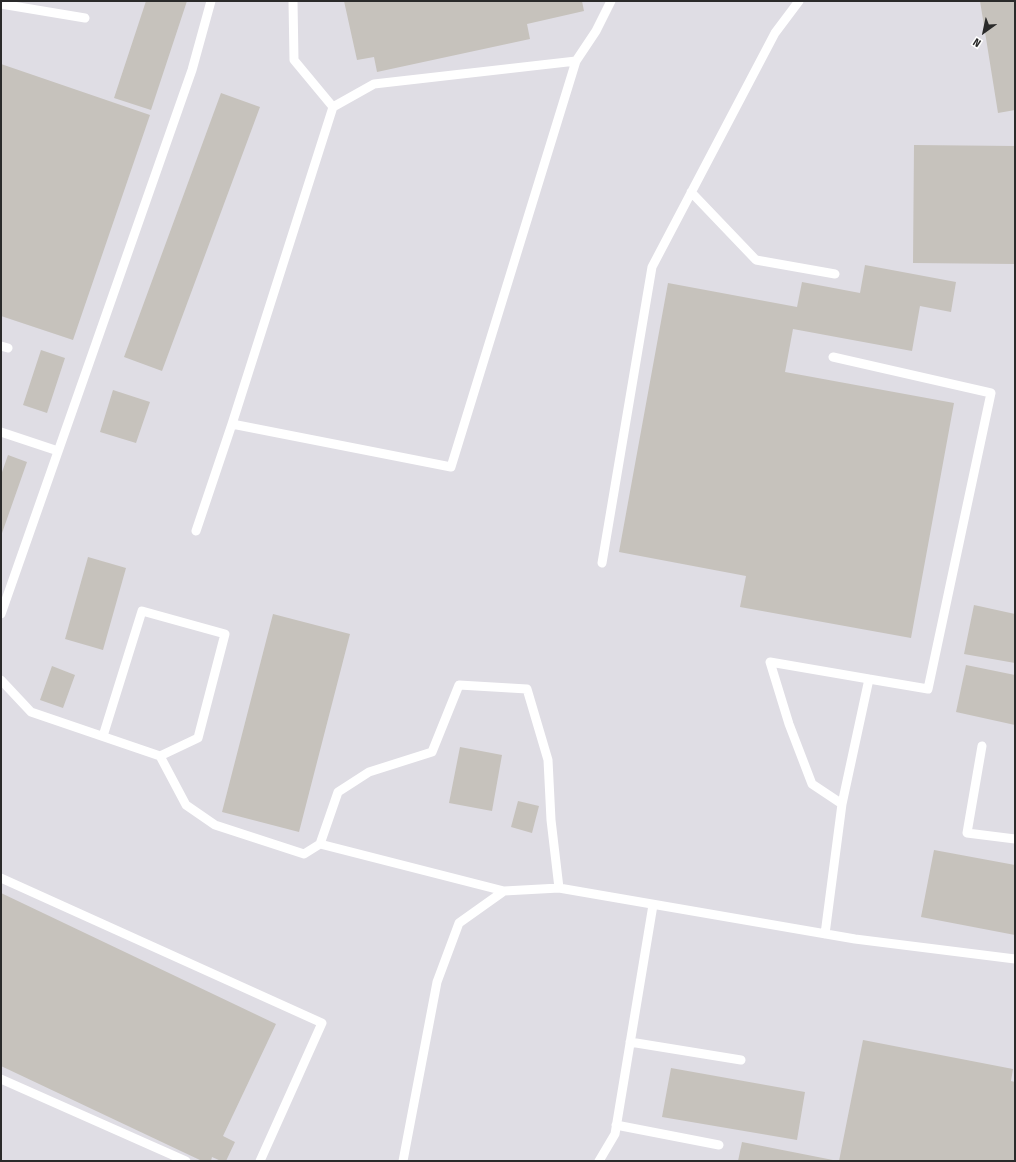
<!DOCTYPE html>
<style>
body{margin:0}
#map{position:relative;width:1016px;height:1162px;overflow:hidden;background:#ebe5dc;font-family:"Fira Sans Condensed",sans-serif}
canvas{display:block}
.frame{position:absolute;inset:0;border:2px solid #2a2a2a;pointer-events:none}
.north{position:absolute;left:964px;top:12px;width:40px;height:40px;-webkit-text-stroke:3px #fff;paint-order:stroke;rotate:213deg;font-size:11px;font-weight:700;line-height:16px;text-align:center;color:#2a2a2a}
.north::after{content:'';display:block;margin:auto;width:14px;height:18px;background:#2a2a2a;clip-path:polygon(50% 0,100% 100%,50% 72%,0 100%)}
</style>
<div id="map">
<canvas width="1016" height="1162"></canvas>
<div class="frame"></div>
<div class="north">N</div>
</div>
<script>
const g = document.querySelector('canvas').getContext('2d');
g.lineJoin = 'round';
function fill(path, color) {
  g.fillStyle = color;
  g.fill(path, 'evenodd');
}
function stroke(path, color, width, dash) {
  g.strokeStyle = color;
  g.lineWidth = width;
  g.lineCap = dash ? 'butt' : 'round';
  g.setLineDash(dash || []);
  g.stroke(path);
}
fill(new Path2D(`
 M1 1H1015V1161H1Z`), '#dfdde4');
fill(new Path2D(`
 M146 1H187L151 110 114 98Z
 M344 1H582L584 11 527 24 530 39 377 72 374 57 357 60Z
 M980 1H1015V110L998 113Z
 M1 64 150 115 73 340 1 316Z
 M221 93 260 107 162 371 124 357Z
 M914 145 1015 146V264L913 263Z
 M865 265 956 282 951 312 920 306 912 351 793 329 785 372 954 403 911 638 740 607 746 576 619 552 668 283 797 307 802 282 860 293Z
 M41 350 65 358 47 413 23 405Z
 M113 390 150 402 136 443 100 432Z
 M8 455 27 462 1 536V475Z
 M88 557 126 568 103 650 65 639Z
 M974 605 1015 614V663L964 654Z
 M273 614 350 634 299 832 222 812Z
 M966 665 1015 675V725L956 712Z
 M52 666 75 675 63 708 40 700Z
 M460 747 502 755 492 811 449 803Z
 M518 801 539 806 532 833 511 827Z
 M934 850 1015 865V935L921 917Z
 M1 893 276 1024 223 1136 235 1142 226 1161H221L212 1157 211 1161H202L1 1066Z
 M863 1040 1013 1069 1011 1081 1015 1082V1161H839Z
 M671 1068 805 1092 797 1140 662 1117Z
 M742 1142 833 1160V1161H738Z`), '#c6c2bc');
stroke(new Path2D(`
 M293 1 294 60 333 107
 M1 4 85 18
 M691 192 756 260 835 274
 M1 346 8 348
 M232 424 451 467 576 61
 M1 432 58 451
 M196 531 232 424 333 107 374 84 576 61 596 31 611 1
 M602 563 652 267 775 33 799 1
 M1 614 192 70 211 1
 M1 680 31 712 160 756 186 805 215 825 304 854 320 844
 M103 736 142 611 225 634 198 738 160 756
 M982 746 967 833 1015 839
 M842 804 812 784 789 724 770 662 869 679
 M1 878 322 1023 260 1161
 M504 891 320 844 338 792 369 772 432 752 459 685 527 689 548 760 551 820 559 888
 M825 934 842 804 869 679 928 689 991 393 833 357
 M630 1042 741 1060
 M1 1079 186 1161
 M616 1125 719 1145
 M403 1161 437 982 459 923 504 891 559 888 855 939 1015 959
 M599 1161 615 1134 653 905`), '#fff', 9);
</script>
